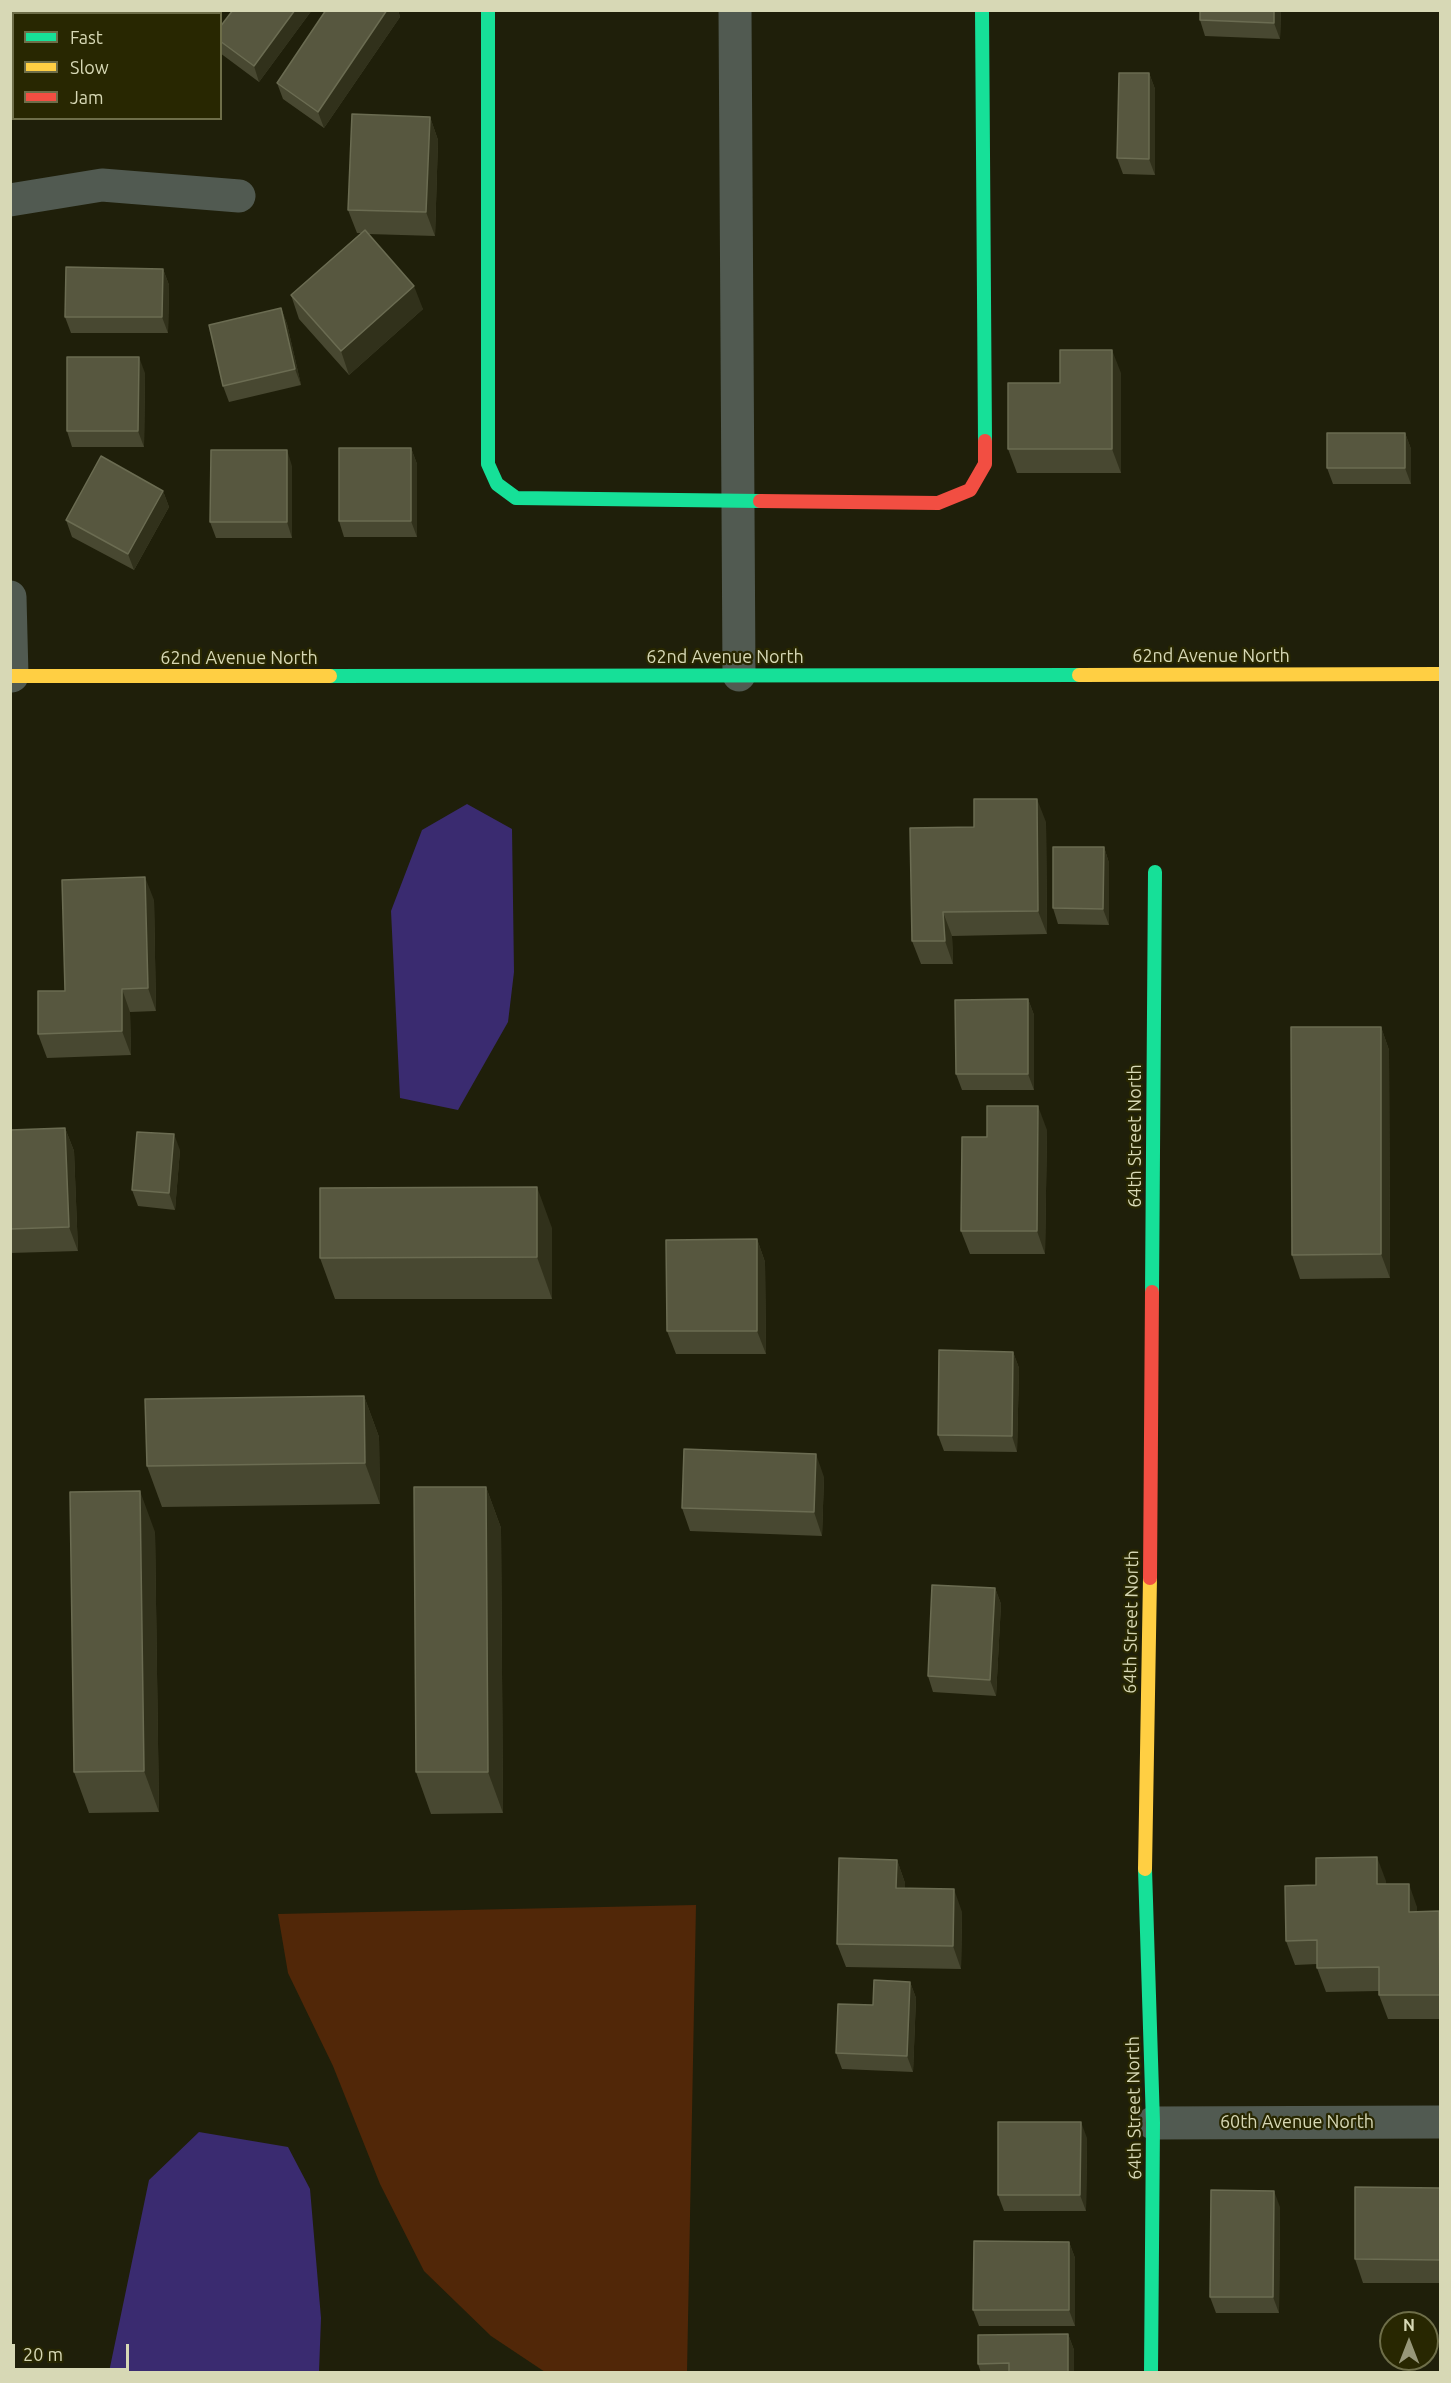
<!DOCTYPE html>
<style>
body{margin:0}
#map{position:relative;width:1451px;height:2383px;overflow:hidden;background:#1f1f0a;font-family:Ubuntu,sans-serif}
canvas{display:block}
.frame{position:absolute;inset:0;border:12px solid #d7d8b5;pointer-events:none}
.legend{position:absolute;left:12px;top:12px;width:210px;height:108px;box-sizing:border-box;background:#282701;border:2px solid #6e6e49;margin:0;padding:8px 10px;list-style:none;font-size:18px;color:#d7d8b5}
.legend li{display:flex;align-items:center;gap:12px;height:30px}
.legend b{width:30px;border:2px solid #6e6e49}
.north{position:absolute;left:1379px;top:2311px;width:60px;height:60px;box-sizing:border-box;background:#282701;border:2px solid #6e6e49;border-radius:50%;rotate:0deg;font-size:16px;font-weight:700;line-height:24px;text-align:center;color:#d7d8b5}
.north::after{content:'';display:block;margin:auto;width:21px;height:27px;background:#979779;clip-path:polygon(50% 0,100% 100%,50% 72%,0 100%)}
.scale{position:absolute;left:12px;top:2344px;width:117px;height:27px;box-sizing:border-box;border:3px solid #d7d8b5;border-top:0;padding-left:8px;font-size:18px;line-height:21px;white-space:nowrap;color:#d7d8b5;-webkit-text-stroke:4px #282701;paint-order:stroke}
</style>
<div id="map">
<canvas width="1451" height="2383"></canvas>
<div class="frame"></div>
<ul class="legend">
<li><b style="height:8px;background:#16e098"></b>Fast</li>
<li><b style="height:8px;background:#ffcf43"></b>Slow</li>
<li><b style="height:8px;background:#f24e42"></b>Jam</li>
</ul>
<div class="north">N</div>
<div class="scale">20 m</div>
</div>
<script>
const g = document.querySelector('canvas').getContext('2d');
g.lineJoin = 'round';
function fill(path, color) {
  g.fillStyle = color;
  g.fill(path, 'evenodd');
}
function stroke(path, color, width, dash) {
  g.strokeStyle = color;
  g.lineWidth = width;
  g.lineCap = dash ? 'butt' : 'round';
  g.setLineDash(dash || []);
  g.stroke(path);
}
function write(font, color, halo, rows, align = 'center') {
  g.font = font + ' Ubuntu,sans-serif';
  g.lineWidth = 4.5;
  g.setLineDash([]);
  g.textBaseline = 'middle';
  g.strokeStyle = halo;
  g.fillStyle = color;
  for (const [text, x, y, turn = 0] of rows) {
    g.save();
    g.translate(x, y);
    g.rotate((+turn || 0) * Math.PI / 180);
    g.textAlign = isNaN(turn) ? turn : align;
    if (halo) g.strokeText(text, 0, 0);
    g.fillText(text, 0, 0);
    g.restore();
  }
}
fill(new Path2D(`
 M696 1905 687 2372H545L491 2336 424 2271 380 2184 333 2066 288 1973 278 1914Z`), '#512708');
fill(new Path2D(`
 M467 804 512 829 514 972 508 1022 458 1110 400 1098 391 911 422 830Z
 M199 2132 288 2147 310 2189 321 2318 319 2372H109L149 2180Z`), '#3a2b70');
stroke(new Path2D(`
 M735 10 739 675
 M10 200 102 185 239 196
 M10 597 12 676
 M1153 2123 1440 2122`), '#515a51', 33);
stroke(new Path2D(`
 M488 10V464L497 484 516 498 760 501
 M982 10 985 441
 M330 676 1079 675
 M1152 1292 1155 872
 M1145 1869 1153 2123 1151 2372`), '#16e098', 14);
stroke(new Path2D(`
 M1079 675 1440 674
 M10 676H330
 M1145 1869 1150 1578`), '#ffcf43', 14);
stroke(new Path2D(`
 M760 501 938 503 970 490 985 464V441
 M1150 1578 1152 1292`), '#f24e42', 14);
fill(new Path2D(`
 M233 10H312L259 82 220 53V27Z
 M326 10H398L400 17 324 128 283 99 277 83Z
 M1200 10H1281L1280 39 1205 36 1200 20Z
 M1149 73 1155 89V175L1123 174 1117 158Z
 M430 117 438 140 435 236 368 234 423 309 349 375 299 319 291 295 361 233H357L348 210Z
 M163 269 169 285 168 333H71L65 317Z
 M281 308 287 324 301 385 229 402 223 386Z
 M145 373 144 447H72L67 431Z
 M1121 373V473H1017L1008 449 1060 383Z
 M1405 433 1411 449V484H1333L1327 468Z
 M411 448 417 464V537H344L339 521Z
 M292 466V538H216L210 522Z
 M163 491 169 507 134 570 72 537 66 520Z
 M1046 822 1047 934 952 936 953 964H921L912 941 974 827Z
 M1104 847 1109 863V925L1058 924 1053 908Z
 M154 900 156 1011 130 1012 131 1055 47 1058 38 1034 65 991Z
 M1028 999 1034 1015V1090H962L956 1074Z
 M1381 1027 1389 1050 1390 1278 1300 1279 1292 1255Z
 M65 1128 74 1151 78 1251 10 1253V1130Z
 M1047 1130 1045 1254H970L961 1231Z
 M180 1150 175 1210 138 1206 132 1190Z
 M552 1228V1299H335L320 1258Z
 M757 1239 765 1262 766 1354H676L667 1331Z
 M1013 1352 1019 1368 1017 1452 944 1451 938 1435Z
 M364 1396 379 1437 380 1504 162 1507 147 1466Z
 M824 1477 822 1536 690 1531 682 1508Z
 M486 1487 501 1528 503 1813 431 1814 416 1772Z
 M155 1532 159 1812 89 1813 74 1772Z
 M995 1588 1001 1604 996 1696 933 1692 928 1676Z
 M897 1860 905 1883V1888L962 1912 961 1969 846 1967 837 1944Z
 M1386 1881V1884L1417 1907V1912L1440 1914V2019H1388L1379 1995V1991L1326 1992 1317 1968V1964L1295 1965 1286 1941 1316 1885Z
 M910 1982 916 1998 913 2072 842 2069 836 2053 873 2005Z
 M1087 2138 1086 2211H1004L998 2195Z
 M1440 2188V2283H1363L1355 2259Z
 M1280 2207 1279 2313H1216L1210 2297Z
 M1069 2242 1075 2258V2326H979L973 2310Z
 M1068 2334 1074 2350V2373H981L978 2364Z`), '#484831');
fill(new Path2D(`
 M160 10H164L165 14H160Z
 M295 10H312L259 82 254 66Z
 M387 10H398L400 17 324 128 318 112Z
 M1274 10H1281L1280 39 1274 23Z
 M1149 73 1155 89V175L1149 159Z
 M430 117 438 140 435 236 426 212Z
 M163 269 169 285 168 333 162 317Z
 M414 286 423 309 349 375 341 351Z
 M281 308 287 324 301 385 295 369Z
 M1112 350 1121 373V473L1112 449Z
 M139 357 145 373 144 447 138 431Z
 M1405 433 1411 449V484L1405 468Z
 M411 448 417 464V537L411 521Z
 M287 450 292 466V538L287 522Z
 M163 491 169 507 134 570 128 554Z
 M1037 799 1046 822 1047 934 1038 911Z
 M1104 847 1109 863V925L1103 909Z
 M145 877 154 900 156 1011 148 988Z
 M943 912 952 936 953 964 945 941Z
 M122 989 130 1012 131 1055 122 1031Z
 M1028 999 1034 1015V1090L1028 1074Z
 M1381 1027 1389 1050 1390 1278 1381 1254Z
 M1038 1106 1047 1130 1045 1254 1037 1231Z
 M65 1128 74 1151 78 1251 69 1227Z
 M174 1134 180 1150 175 1210 169 1193Z
 M537 1187 552 1228V1299L537 1257Z
 M757 1239 765 1262 766 1354 757 1331Z
 M1013 1352 1019 1368 1017 1452 1012 1436Z
 M364 1396 379 1437 380 1504 365 1463Z
 M816 1454 824 1477 822 1536 814 1512Z
 M486 1487 501 1528 503 1813 488 1772Z
 M140 1491 155 1532 159 1812 144 1771Z
 M995 1588 1001 1604 996 1696 990 1680Z
 M1377 1857 1386 1881V1908L1377 1884Z
 M897 1860 905 1883V1911L896 1888Z
 M1409 1884 1417 1907V1935L1409 1912Z
 M954 1889 962 1912 961 1969 953 1946Z
 M1439 1911 1440 1914V1995Z
 M910 1982 916 1998 913 2072 907 2056Z
 M1081 2122 1087 2138 1086 2211 1080 2195Z
 M1274 2191 1280 2207 1279 2313 1273 2297Z
 M1069 2242 1075 2258V2326L1069 2310Z
 M1068 2334 1074 2350V2373H1068Z`), '#31311b');
const building = new Path2D(`
 M76 10H160V14H77Z
 M233 10H295L254 66 220 41V27Z
 M326 10H387L318 112 277 83Z
 M1200 10H1274V23L1200 20Z
 M1119 73H1149V159L1117 158Z
 M352 114 430 117 426 212 348 210Z
 M365 230 414 286 341 351 291 295Z
 M66 267 163 269 162 317H65Z
 M281 308 295 369 223 386 209 325Z
 M1060 350H1112V449H1008V383H1060Z
 M67 357H139L138 431H67Z
 M1327 433H1405V468H1327Z
 M339 448H411V521H339Z
 M211 450H287V522H210Z
 M101 456 163 491 128 554 66 520Z
 M974 799H1037L1038 911 943 912 945 941H912L910 828 974 827Z
 M1053 847H1104L1103 909 1053 908Z
 M145 877 148 988 122 989V1031L38 1034V991H65L62 880Z
 M1028 999V1074H956L955 1000Z
 M1291 1027H1381V1254L1292 1255Z
 M987 1106H1038L1037 1231H961L962 1137H987Z
 M65 1128 69 1227 10 1229V1130Z
 M137 1132 174 1134 169 1193 132 1190Z
 M537 1187V1257L320 1258V1188Z
 M757 1239V1331H667L666 1240Z
 M939 1350 1013 1352 1012 1436 938 1435Z
 M364 1396 365 1463 147 1466 145 1399Z
 M684 1449 816 1454 814 1512 682 1508Z
 M414 1487H486L488 1772H416Z
 M140 1491 144 1771 74 1772 70 1492Z
 M932 1585 995 1588 990 1680 928 1676Z
 M1377 1857V1884H1409V1912L1439 1911 1440 1995H1379V1967L1317 1968V1940L1286 1941 1285 1886 1316 1885V1858Z
 M839 1858 897 1860 896 1888 954 1889 953 1946 837 1944Z
 M874 1980 910 1982 907 2056 836 2053 838 2004 873 2005Z
 M998 2122H1081L1080 2195H998Z
 M1355 2187 1440 2188V2260L1355 2259Z
 M1211 2190 1274 2191 1273 2297H1210Z
 M974 2241 1069 2242V2310H973Z
 M1068 2334V2373H1009V2363L978 2364V2335Z`);
fill(building, '#57573f');
stroke(building, '#6b6c52', 1.5);
write('18px', '#d7d8b5', '#282701', [
 ["62nd Avenue North",1211,656],
 ["62nd Avenue North",725,657],
 ["62nd Avenue North",239,658],
 ["64th Street North",1135,1136,-90],
 ["64th Street North",1131,1622,-89],
 ["64th Street North",1134,2108,-91],
 ["60th Avenue North",1297,2122]
]);
</script>
